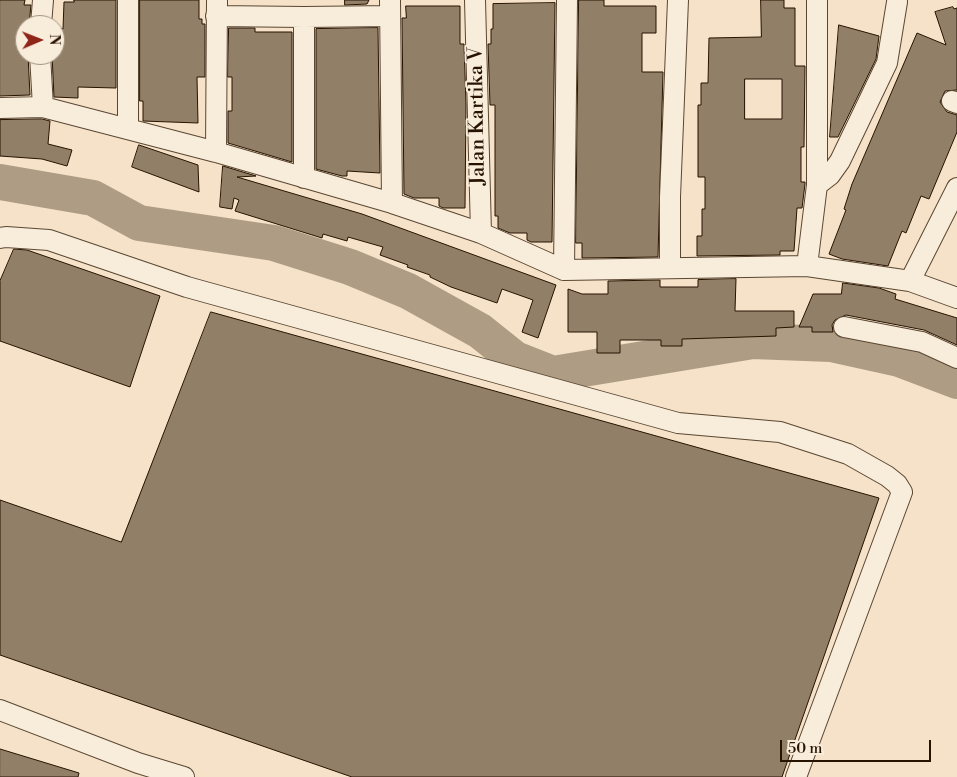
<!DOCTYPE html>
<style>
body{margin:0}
#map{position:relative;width:957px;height:777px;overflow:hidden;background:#f5e2c8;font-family:"Libre Bodoni",serif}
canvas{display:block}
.north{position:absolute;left:15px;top:15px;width:50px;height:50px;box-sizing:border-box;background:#f8ecdb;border:1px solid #a49583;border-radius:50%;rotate:89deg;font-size:14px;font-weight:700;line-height:20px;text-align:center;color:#271300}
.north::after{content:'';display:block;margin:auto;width:18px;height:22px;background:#8f2418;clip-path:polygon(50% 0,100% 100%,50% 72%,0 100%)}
.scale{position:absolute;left:780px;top:740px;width:151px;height:22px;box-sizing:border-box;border:2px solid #271300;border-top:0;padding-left:6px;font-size:15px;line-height:18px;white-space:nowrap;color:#271300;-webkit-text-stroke:4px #f8ecdb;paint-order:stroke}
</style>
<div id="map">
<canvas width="957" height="777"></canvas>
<div class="north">N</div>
<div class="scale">50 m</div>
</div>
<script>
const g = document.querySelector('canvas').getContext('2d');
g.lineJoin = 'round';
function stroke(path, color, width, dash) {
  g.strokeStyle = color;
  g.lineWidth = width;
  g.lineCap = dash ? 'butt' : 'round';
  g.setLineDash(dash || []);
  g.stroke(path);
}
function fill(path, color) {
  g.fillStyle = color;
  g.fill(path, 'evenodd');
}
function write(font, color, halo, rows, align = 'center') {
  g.font = font + ' "Libre Bodoni",serif';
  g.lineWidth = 4;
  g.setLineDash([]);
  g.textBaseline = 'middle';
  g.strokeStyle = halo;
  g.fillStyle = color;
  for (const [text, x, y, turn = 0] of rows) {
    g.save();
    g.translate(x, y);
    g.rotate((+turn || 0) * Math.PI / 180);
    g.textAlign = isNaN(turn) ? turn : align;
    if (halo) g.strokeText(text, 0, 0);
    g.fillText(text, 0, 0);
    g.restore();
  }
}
stroke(new Path2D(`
 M0 182 93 198 139 223 274 243 350 267 408 291 480 331 515 359 553 374 753 341 831 344 899 359 957 381`), '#af9c84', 36);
const building = new Path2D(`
 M0 0H25L24 5H31L29 25H25V55H28L30 95 0 96Z
 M74 0H116V88L78 87V98L54 97 52 55H55V28L63 29 64 2H74Z
 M140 0H199V19H202V24H205V77H197L198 123 143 121V101H140Z
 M345 0H369L367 4 345 5Z
 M579 0H604V6H656V33H642V72H663L658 257 582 258V243H576Z
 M761 0H784V8H795V66H805L804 147H801V182H805V184L802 208H797L794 251H780V255L697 256V236H702V209H705V177H698V105H701V83H708L709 38 761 37ZM745 79H782V119H745Z
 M555 3 552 242H531L527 240V233H510L498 228V216H495V105H490L488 44H491V29H493V4Z
 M406 6H460V44H464L466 105 465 208H443L439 206V198H414L404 194 402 18H406Z
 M953 7 954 9 957 8V90L945 91 940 102 947 112 957 115V132L929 199 921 196 906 233 902 231 888 266 842 259 829 254 846 210 844 209 852 184 917 33 946 45 935 12Z
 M839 25 879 36 876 59 838 137H830Z
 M229 28H255V32H292V162L228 143V111H232V77H228Z
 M378 28 380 173 347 171V176H342L316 169V29Z
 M42 119 50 121 48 144 72 150 67 166 42 159 0 156V120Z
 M139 145 198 165 199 192 132 167Z
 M223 166 256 176 237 177 362 214 556 285 538 338 522 332 533 300 502 289 497 303 451 287 430 277V275L407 267 408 265 380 255 383 247 348 237 347 241 323 234 322 238 235 211 239 200 234 198 232 209 220 207Z
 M14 249 27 250 160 296 130 387 0 341V281Z
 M736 279 735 311H794V327L776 328V336L682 339V346H661V340H620V353H597V332H568V289L582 294H608V281L660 280V287H698V280Z
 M843 283 879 288 896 294 895 299 957 318V345L924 330 846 315 835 320 832 325 833 332H812V327H799L813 294H841Z
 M211 312 879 498 782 777H352L0 655V500L121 542Z
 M0 749 79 773 78 777H0Z`);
fill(building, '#927f68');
stroke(building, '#271300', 1);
const minor = new Path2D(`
 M390 0 392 203
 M475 0 481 233
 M216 16 304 17
 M41 25 43 0
 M40 55 43 107
 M952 101 957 103
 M0 108 43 107 216 152 392 203 481 233 564 270 807 266 910 281 957 188
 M128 128V0
 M216 152 217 0
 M304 178V17L390 16
 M817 185V0
 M0 238 6 237 49 240 187 287 678 423 780 432 848 454 887 476 897 484 902 492 796 777
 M807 266 817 185 830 175 840 161 887 63 897 2
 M670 268V197L678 0
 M564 270 567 0
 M910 281 957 298
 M844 327 922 342 957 358
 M0 710 138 763 184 777`);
stroke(minor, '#5a4732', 22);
stroke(minor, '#f8ecdb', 20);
write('20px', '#271300', '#f8ecdb', [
 ["Jalan Kartika V",478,116,-91]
]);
</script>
